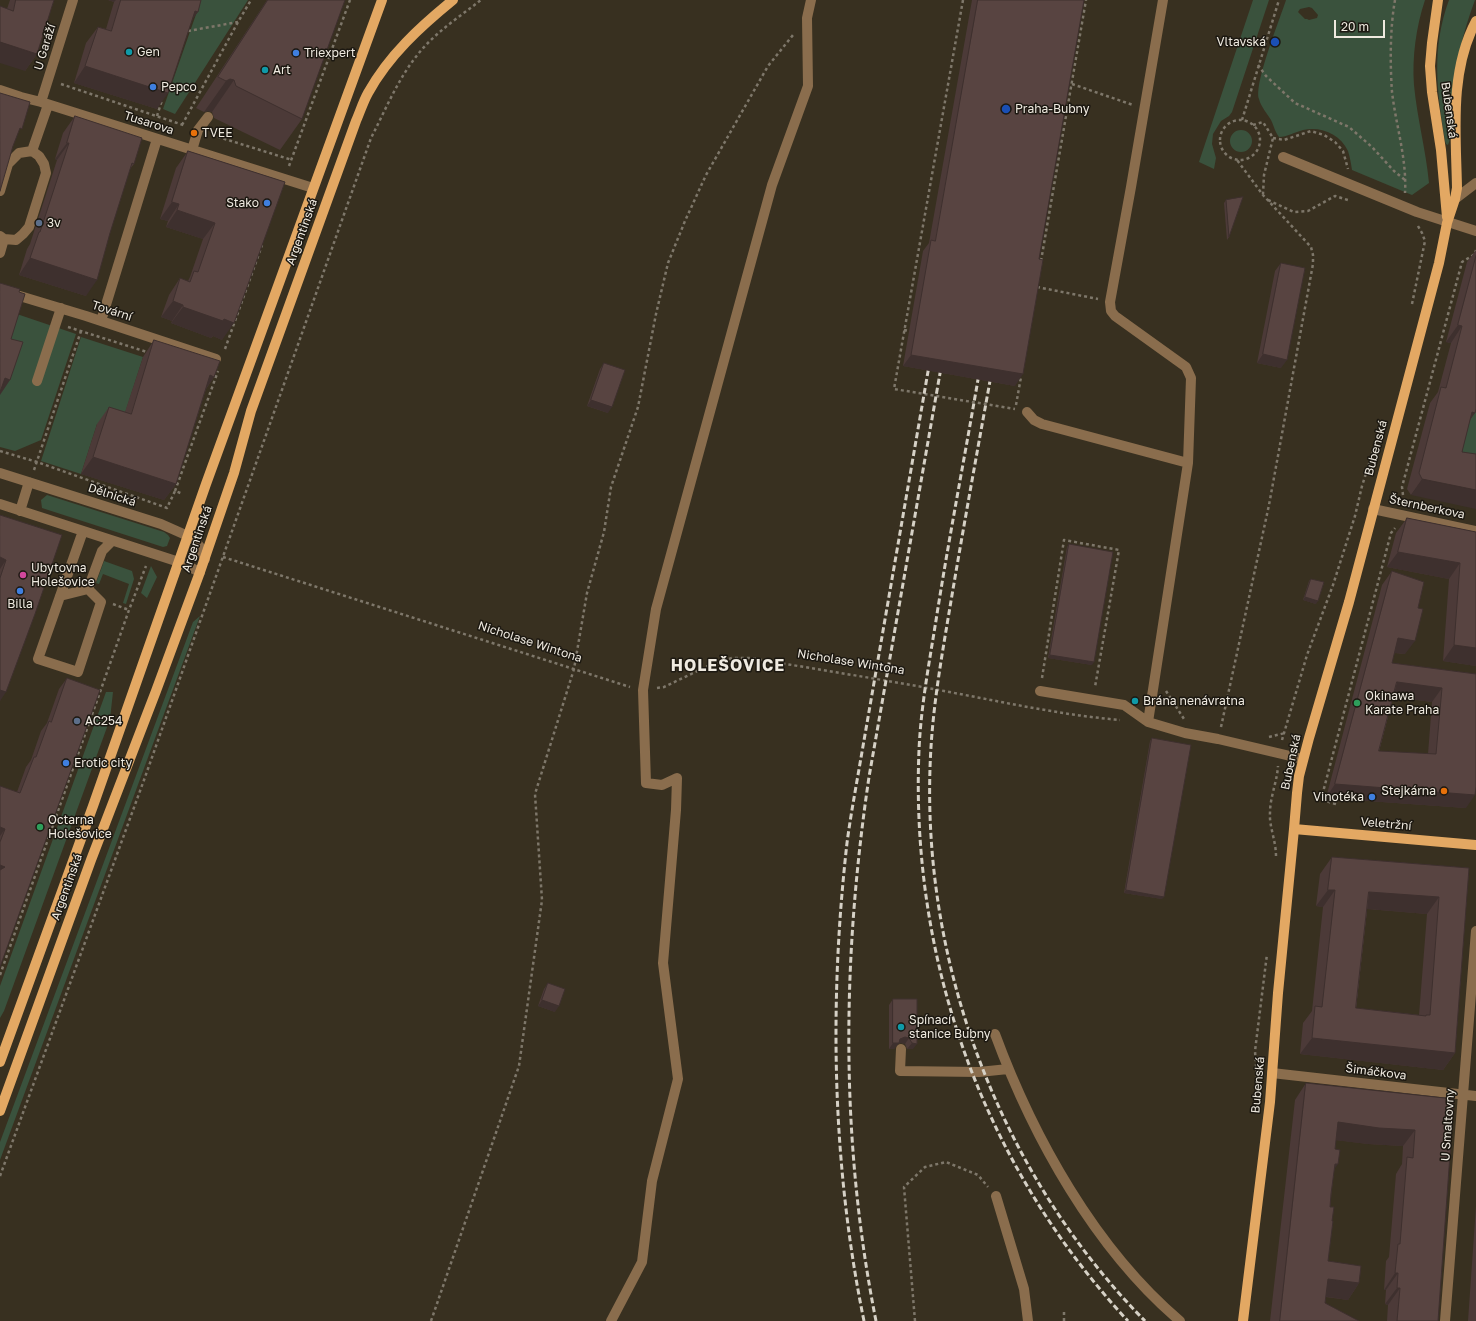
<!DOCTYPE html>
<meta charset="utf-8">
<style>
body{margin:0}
#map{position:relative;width:1476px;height:1321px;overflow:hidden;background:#383020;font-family:"Golos Text",sans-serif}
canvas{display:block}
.scale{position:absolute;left:1334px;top:20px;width:51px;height:18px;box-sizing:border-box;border:2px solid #efeae0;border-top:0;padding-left:5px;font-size:12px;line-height:14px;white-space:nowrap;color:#efeae0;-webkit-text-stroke:3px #1c1811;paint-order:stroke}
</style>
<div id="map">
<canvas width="1476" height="1321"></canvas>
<div class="scale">20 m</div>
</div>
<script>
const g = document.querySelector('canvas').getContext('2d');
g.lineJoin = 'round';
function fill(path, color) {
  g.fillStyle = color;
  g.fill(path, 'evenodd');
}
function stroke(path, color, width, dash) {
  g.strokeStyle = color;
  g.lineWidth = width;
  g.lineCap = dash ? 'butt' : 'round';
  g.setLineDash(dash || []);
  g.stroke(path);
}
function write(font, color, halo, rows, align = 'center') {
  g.font = font + ' "Golos Text",sans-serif';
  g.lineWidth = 3;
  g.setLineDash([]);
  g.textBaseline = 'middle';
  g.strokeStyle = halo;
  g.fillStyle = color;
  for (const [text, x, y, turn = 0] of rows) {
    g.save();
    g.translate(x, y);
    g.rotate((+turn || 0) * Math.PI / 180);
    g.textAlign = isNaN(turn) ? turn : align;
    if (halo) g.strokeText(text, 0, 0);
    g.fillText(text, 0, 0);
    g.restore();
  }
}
fill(new Path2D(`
 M201 0H248L175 114 163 109Z
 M1253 0H1269L1232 112 1229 116 1221 121 1213 134 1212 144 1216 158 1214 169 1199 162Z
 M1286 0H1425C1416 27 1412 57 1414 85 1417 118 1426 150 1429 183L1412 195 1352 170C1351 164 1350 157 1348 151 1340 134 1321 126 1303 130 1295 132 1287 137 1279 137 1275 132 1274 126 1271 120 1267 113 1261 107 1259 99 1254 83 1280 19 1286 0ZM1309 7 1312 8 1318 15 1317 18 1309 20 1307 19H1305L1298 12 1300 9Z
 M1449 0H1475C1463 32 1455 65 1452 99 1450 110 1453 136 1448 145L1446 144 1445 141C1437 91 1431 49 1449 0Z
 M1230 141a11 11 0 1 1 22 0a11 11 0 1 1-22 0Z
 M8 311 76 334 41 440 15 451 0 447V376Z
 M81 337 143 357 119 432 97 424 81 474 41 461Z
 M1476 402V470L1454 466Z
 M47 495 164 532 168 535 170 538 167 546 163 547 42 508 41 500Z
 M104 561 132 571 134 579 126 604 123 603 129 584 103 574 99 584 96 583Z
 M151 566 157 577 147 598 141 593Z
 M200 616 0 1160V1142L193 622Z
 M106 692H113L110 719 4 1011 0 1018V986Z`), '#3a523d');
stroke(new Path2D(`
 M963 0 894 389 1015 409
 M1395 0C1390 28 1390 63 1392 92 1396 126 1407 159 1405 193
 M188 31 238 22
 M1258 65 1266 76 1295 103 1349 127 1372 147 1394 171 1405 180
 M61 84 186 126
 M1072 84 1133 105
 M157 116 162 100
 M1220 140a20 20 0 1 1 40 0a20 20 0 1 1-40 0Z
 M1242 120 1279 0
 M182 125 238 22 251 0
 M1253 125 1263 122 1273 138 1264 175 1263 194
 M212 135 292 160
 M1273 138 1284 140 1311 131 1324 135 1335 142 1343 151 1348 169
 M289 166 350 0
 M1268 200 1294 212 1308 211 1335 196 1348 200
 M1041 261 1086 0
 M1037 287 1098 299
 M1412 304 1425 241 1422 233 1418 226
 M68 327 147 352
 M904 330 909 331
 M225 349 262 245
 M1016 405 1021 377
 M0 451 37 462 167 508 175 491 183 494
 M34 470 81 331
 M175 491 218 371
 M1403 495 1402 487 1462 262 1475 254 1476 250
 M223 557 630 687
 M113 604 129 610
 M1042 678 1064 540 1119 550 1095 687
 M657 688 664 687 710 665 732 658H750C815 669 880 679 944 691 1003 702 1061 715 1120 720
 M1166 691 1184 719
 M1221 727 1269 505 1313 264V255L1311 247 1263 195 1237 160
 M1269 737 1285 733
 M1282 740 1307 655 1333 585 1355 516 1362 486 1376 442
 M1336 804C1329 802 1325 802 1322 796L1391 533 1395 528
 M1276 856C1276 841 1269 826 1270 813 1270 797 1277 782 1278 766
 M0 975 129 610 146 566
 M1257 1079 1255 1051 1267 954
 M0 1176 144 780 371 138C387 107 401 71 426 45 442 28 463 14 481 0
 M431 1321 519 1066 542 900 535 794 574 669 587 593 604 532 611 487 638 407 656 314 668 263 685 221 706 175 768 66 793 35
 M915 1321 904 1187 925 1167 946 1162 978 1175 988 1187
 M1064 1321V1311`), '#7e776a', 2.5, [3, 3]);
stroke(new Path2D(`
 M0 90 21 97 41 102 313 188
 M41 102 73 0
 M192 150 198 130 208 117
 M1283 157 1417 212 1476 231
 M0 191 8 164 19 153 32 151 48 105
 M1455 199 1476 183
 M0 236 4 239 16 240 23 234 29 227 46 173 44 164 39 156 32 151
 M0 253 4 239
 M0 290 86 316 216 359
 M101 321 157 139
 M37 381 61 308
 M1027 412 1034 420 1042 424 1188 463
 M0 473 161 524 188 536 195 541 200 547 205 559
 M0 504 179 562 200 572
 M1373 509 1476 531
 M20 511 29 482
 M83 531 38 659 78 672 101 602 88 589 102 551 112 541
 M60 596 88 589
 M1040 691 1124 705 1148 722 1185 733 1218 739 1303 759
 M1148 722 1188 463 1191 378 1186 367 1115 316 1111 311 1110 302 1131 187 1163 0
 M995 1034C1033 1137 1095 1249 1180 1321
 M901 1049 900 1071 979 1072 1008 1069
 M1272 1073 1476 1096
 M996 1196 1024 1289 1028 1321
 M611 1321 642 1262 652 1181 678 1079 663 963 676 810 677 778 662 785 646 783 643 690 656 609 772 185 808 86 807 18 811 0
 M1445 1321 1476 931`), '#8a6d4d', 10);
stroke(new Path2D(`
 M1438 0 1432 43 1430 66 1432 92 1441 150 1447 217
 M1294 829 1476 845
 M0 1062 93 806 206 484 382 0
 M0 1111 91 860 156 691 200 572 234 473 251 411 356 121C360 112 363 102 368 93 389 55 420 27 453 0
 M1243 1321 1270 1102 1278 993 1294 829 1297 793 1299 776 1309 738 1349 602 1439 263 1447 223 1455 199 1457 188C1456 133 1449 72 1476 21`), '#e3a863', 10);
stroke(new Path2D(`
 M980 368C966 450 950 532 937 614 930 659 921 704 919 750 910 962 984 1166 1128 1321
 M992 370C978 447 964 524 951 601 943 649 934 698 931 747 918 956 998 1172 1145 1321
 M864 1321C832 1165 829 1002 847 843 850 820 854 798 858 775L930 360
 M876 1321C840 1140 842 959 869 777L942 362`), '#d6d1c6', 3, [6, 3]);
fill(new Path2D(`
 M10 0H54L37 54 25 71 7 9Z
 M108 0H201L192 20 157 109 74 83 86 43 98 27 106 29 114 2Z
 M267 0H345L302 119 280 150 214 118 212 112 208 111 204 112 196 108Z
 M972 0H1084L1015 386 903 366 923 251 929 243Z
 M75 116 134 164 130 169 86 296 19 275 27 249 30 244 57 160 55 159 63 133Z
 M188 151 285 182 222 340 213 336 211 338 171 323 172 321 161 317 169 295 180 278 188 281 190 277 203 239 166 227 168 221 160 219 176 168Z
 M1226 200 1229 237 1227 240 1224 203Z
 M1476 250V409L1411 495 1407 489 1430 403 1438 392 1451 343 1446 342 1467 262Z
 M1281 263V368L1257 363 1275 271Z
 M154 340 214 377 206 389 176 484 164 500 81 474 97 424 109 407 125 412 143 357Z
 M604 363 608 413 587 406 600 369Z
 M0 515 62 535 0 701Z
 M1407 518 1476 532V666L1443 661 1449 579 1387 567 1396 533Z
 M1069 544 1092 665 1048 658 1067 547Z
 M1392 571 1418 608 1405 654 1394 653 1392 663 1476 674 1466 808 1326 798 1382 585ZM1393 697 1432 702 1428 754 1379 751Z
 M1311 579 1316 604 1303 600 1309 581Z
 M67 678 0 967V786L17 792 26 767 31 760 41 731 47 723 59 689Z
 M1152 738 1162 899 1124 893 1150 741Z
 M1332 857 1469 868 1455 1053 1443 1070 1300 1054 1303 1023 1312 1011 1323 907 1316 906 1320 874ZM1367 909 1427 914 1419 1015 1356 1008Z
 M548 983 555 1012 538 1006 544 989Z
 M893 999H917L913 1049H907L905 1044 901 1043 898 1044 894 1049H889V1005Z
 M1306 1083 1454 1099 1438 1321H1387L1388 1305 1385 1304 1386 1290H1384L1386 1261 1389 1257 1396 1174 1402 1164 1403 1146 1368 1144 1336 1140 1335 1149 1334 1169 1330 1207 1332 1221 1328 1261 1359 1283 1348 1300 1326 1297 1325 1303 1359 1321H1270L1295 1100Z
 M1476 1206V1321H1468Z`), '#4c3a38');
fill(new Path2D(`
 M108 0H116L114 2Z
 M195 11 198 12 186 28Z
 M0 42 37 54 25 71 0 63Z
 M85 66 168 93 157 109 74 83Z
 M230 79 234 80 212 112 208 111 204 112 226 81Z
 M67 143H69L57 160 55 159Z
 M172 202 179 204 168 221 160 219Z
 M177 210 215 223 203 239 166 227Z
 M30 258 97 280 86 296 19 275Z
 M173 301 183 305 172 321 161 317Z
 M183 307 224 319 234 323 222 340 213 336 211 338 171 323Z
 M1458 325 1462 326 1451 343 1446 342Z
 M1263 354 1287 360 1281 368 1257 363Z
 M911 355 1023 374 1015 386 903 366Z
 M210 375 214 377 203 393Z
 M5 378 10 380 0 395V385Z
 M591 400 612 407 608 413 587 406Z
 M1472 412 1475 413 1463 430Z
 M93 457 176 484 164 500 81 474Z
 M1422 479 1476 490V509L1411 495Z
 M1398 552 1460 563 1449 579 1387 567Z
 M0 557 6 560 0 569Z
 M1305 597 1318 601 1316 604 1303 600Z
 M1398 638 1415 641 1405 654 1388 652Z
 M1454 645 1476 648V666L1443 661Z
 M1050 655 1094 662 1092 665 1048 658Z
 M1397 682 1442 688 1432 702 1388 696Z
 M0 690 6 692 0 701Z
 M1335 784 1475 795 1466 808 1326 798Z
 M0 827 5 829 0 836Z
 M0 865 5 867 0 873Z
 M1126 890 1164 897 1162 899 1124 893Z
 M1328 890H1335L1323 907 1316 906Z
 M1369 892 1439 897 1427 914 1357 908Z
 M542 1000 559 1006 555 1012 538 1006Z
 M905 1037 909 1038 905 1044 901 1043 898 1044 894 1049H889L893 1043Z
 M1312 1038 1455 1053 1443 1070 1300 1054Z
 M912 1043 917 1044 913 1049H907Z
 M1338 1122 1415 1130 1403 1146 1368 1144 1326 1139Z
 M1335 1164H1338L1326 1181Z
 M1395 1273H1398L1386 1290H1384Z
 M1328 1279 1359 1283 1348 1300 1316 1295Z
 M1397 1288H1400L1388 1305 1385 1304Z`), '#3e302e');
const building = new Path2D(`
 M16 0H54L37 54 0 42V6L13 11Z
 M121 0H201L198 12 195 11 168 93 85 66 98 27 111 31Z
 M268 0H345L302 119 236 86 234 80 230 79 226 81 218 77Z
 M978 0H1084L1039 259 1043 260 1023 374 911 355 931 240 935 241Z
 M0 93 30 102 22 129 20 128 13 146 0 191Z
 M75 116 142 138 134 164 132 163 110 233 97 280 30 258 39 232H40L69 143H67Z
 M188 151 285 182 234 323 224 319 223 321 183 307V305L173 301 180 278 190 282 194 271 198 272 215 223 177 210 179 204 172 202Z
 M1243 197 1229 237 1226 200Z
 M1476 256V409L1475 413 1472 412 1462 452 1476 454V490L1422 479 1419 473 1441 387 1446 388 1462 326 1458 325Z
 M1281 263 1305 268 1287 360 1263 354Z
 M0 283 20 289 19 292 25 294 11 339 23 342 10 380 5 378 0 392Z
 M154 340 220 361 214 377 210 375 176 484 93 457 109 407 131 414Z
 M604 363 625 370 612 407 591 400Z
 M0 515 62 535 35 614 6 692 0 690V578L6 560 0 557Z
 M1407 518 1476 532V648L1454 645 1460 563 1398 552Z
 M1069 544 1113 552 1094 662 1050 655Z
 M1392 571 1424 582 1418 608 1423 609 1415 641 1398 638 1392 663 1476 674V787L1475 795 1335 784ZM1397 682 1442 688 1436 754 1379 751Z
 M1311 579 1324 582 1318 601 1305 597Z
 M67 678 100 690 0 967V870L5 867 0 865V842L5 829 0 827V786L20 793 34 757H36L49 721 51 722Z
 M1152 738 1191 745 1164 897 1126 890Z
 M1332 857 1469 868 1455 1053 1312 1038 1315 1006 1322 1007 1335 890H1328ZM1369 892 1439 897 1430 1015H1426V1016L1356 1008Z
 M548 983 565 989 559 1006 542 1000Z
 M893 999H917V1044L912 1043 909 1038 905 1037 900 1039 899 1043H893Z
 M1306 1083 1454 1099 1438 1321H1397L1400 1288H1397L1398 1273H1395L1398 1244H1400L1407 1157 1413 1158 1415 1130 1379 1128 1338 1122 1335 1149 1340 1150 1338 1164H1335L1331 1194 1330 1207H1334L1332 1221H1333L1328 1261 1361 1266 1359 1283 1328 1279 1325 1303 1359 1321H1280Z`);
fill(building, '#584441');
stroke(building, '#3e302e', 1);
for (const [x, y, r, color] of [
 [1275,42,5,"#1a4fb4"],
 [129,52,4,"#0f9aa8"],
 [296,53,4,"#3f7fe0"],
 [265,70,4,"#0f9aa8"],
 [153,87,4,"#3f7fe0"],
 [1006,109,5,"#1a4fb4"],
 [194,133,4,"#e8710a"],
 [267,203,4,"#3f7fe0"],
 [39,223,4,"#5c6f8a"],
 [23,575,4,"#d1479c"],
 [20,591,4,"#3f7fe0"],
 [1135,701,4,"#0f9aa8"],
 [1357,703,4,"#2e9e5b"],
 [77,721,4,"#5c6f8a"],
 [66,763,4,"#3f7fe0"],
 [1444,791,4,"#e8710a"],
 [1372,797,4,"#3f7fe0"],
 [40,827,4,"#2e9e5b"],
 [901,1027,4,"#0f9aa8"]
]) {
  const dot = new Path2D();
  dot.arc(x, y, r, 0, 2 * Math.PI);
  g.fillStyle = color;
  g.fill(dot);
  stroke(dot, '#1c1811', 1.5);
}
write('12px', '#efeae0', '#1c1811', [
 ["Vltavská",1266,42,"right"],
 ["Gen",137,52],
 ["Triexpert",304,53],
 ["Art",273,70],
 ["Pepco",161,87],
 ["Praha-Bubny",1015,109],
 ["TVEE",202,133],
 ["Stako",259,203,"right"],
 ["3v",47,223],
 ["Ubytovna",31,568],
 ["Holešovice",31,582],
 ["Billa",20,604,"center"],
 ["Okinawa",1365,696],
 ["Karate Praha",1365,710],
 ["Brána nenávratna",1143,701],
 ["AC254",85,721],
 ["Erotic city",74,763],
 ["Stejkárna",1436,791,"right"],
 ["Vinotéka",1364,797,"right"],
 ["Octarna",48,820],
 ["Holešovice",48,834],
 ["Spínací",909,1020],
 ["stanice Bubny",909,1034]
], 'left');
write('12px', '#efeae0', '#1c1811', [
 ["U Garáží",45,47,-73],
 ["Bubenská",1449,110,82],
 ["Tusarova",149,123,18],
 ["Argentinská",302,232,-70],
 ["Tovární",112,311,18],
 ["Bubenská",1376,448,-75],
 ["Dělnická",112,495,18],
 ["Šternberkova",1427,507,12],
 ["Argentinská",197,539,-71],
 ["Nicholase Wintona",530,642,18],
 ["Nicholase Wintona",851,662,9],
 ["Bubenská",1291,762,-78],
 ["Veletržní",1386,824,5],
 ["Argentinská",67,887,-70],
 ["Šimáčkova",1376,1072,7],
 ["Bubenská",1258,1085,-85],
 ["U Smaltovny",1448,1125,-86]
]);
g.letterSpacing = '1px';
write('bold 16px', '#efeae0', '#1c1811', [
 ["HOLEŠOVICE",728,666]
]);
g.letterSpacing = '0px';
</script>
